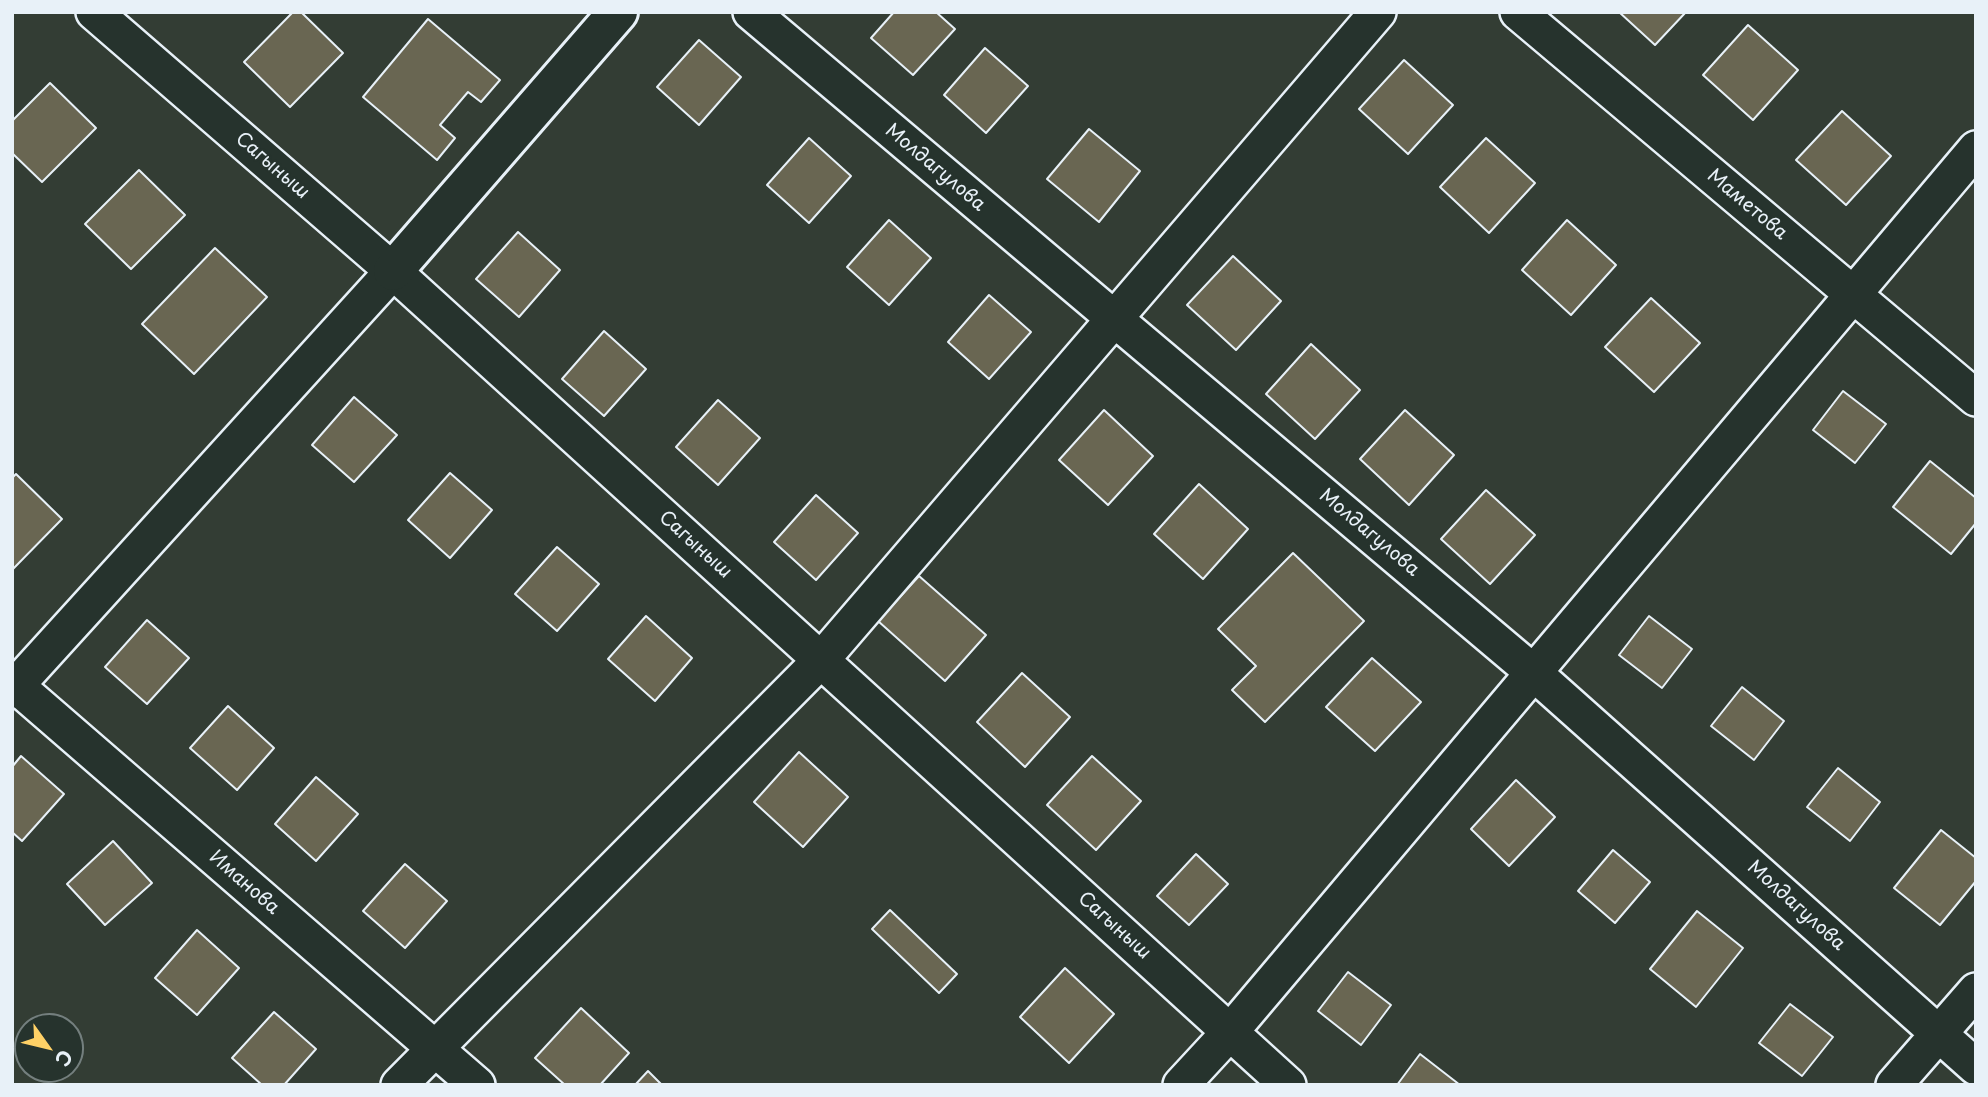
<!DOCTYPE html>
<meta charset="utf-8">
<style>
body{margin:0}
#map{position:relative;width:1988px;height:1097px;overflow:hidden;background:#333d34;font-family:"Playpen Sans",sans-serif}
canvas{display:block}
.frame{position:absolute;inset:0;border:14px solid #e8f1f8;pointer-events:none}
.north{position:absolute;left:14px;top:1013px;width:70px;height:70px;box-sizing:border-box;background:#26332d;border:2px solid #747f7e;border-radius:50%;rotate:124deg;font-size:19px;font-weight:700;line-height:28px;text-align:center;color:#e8f1f8}
.north::after{content:'';display:block;margin:auto;width:24px;height:32px;background:#ffd166;clip-path:polygon(50% 0,100% 100%,50% 72%,0 100%)}
</style>
<div id="map">
<canvas width="1988" height="1097"></canvas>
<div class="frame"></div>
<div class="north">С</div>
</div>
<script>
const g = document.querySelector('canvas').getContext('2d');
g.lineJoin = 'round';
function fill(path, color) {
  g.fillStyle = color;
  g.fill(path, 'evenodd');
}
function stroke(path, color, width, dash) {
  g.strokeStyle = color;
  g.lineWidth = width;
  g.lineCap = dash ? 'butt' : 'round';
  g.setLineDash(dash || []);
  g.stroke(path);
}
function write(font, color, halo, rows, align = 'center') {
  g.font = font + ' "Playpen Sans",sans-serif';
  g.lineWidth = 5;
  g.setLineDash([]);
  g.textBaseline = 'middle';
  g.strokeStyle = halo;
  g.fillStyle = color;
  for (const [text, x, y, turn = 0] of rows) {
    g.save();
    g.translate(x, y);
    g.rotate((+turn || 0) * Math.PI / 180);
    g.textAlign = isNaN(turn) ? turn : align;
    if (halo) g.strokeText(text, 0, 0);
    g.fillText(text, 0, 0);
    g.restore();
  }
}
const building = new Path2D(`
 M293 12H301L343 53 290 107 244 62Z
 M894 12H936L955 29 913 75 871 38Z
 M1619 12H1686L1655 45Z
 M428 19 500 80 481 102 468 92 440 125 455 138 437 160 363 97Z
 M1748 25 1798 70 1753 120 1703 75Z
 M699 40 741 77 699 125 657 87Z
 M985 48 1028 86 986 133 944 95Z
 M1404 60 1453 105 1408 154 1359 109Z
 M50 83 96 128 42 182 12 153V121Z
 M1842 111 1891 156 1846 205 1796 160Z
 M1089 129 1140 171 1099 222 1047 179Z
 M809 138 851 176 809 223 767 185Z
 M1486 138 1535 183 1489 233 1440 187Z
 M139 170 185 215 131 269 85 224Z
 M889 220 931 258 889 305 847 267Z
 M1567 220 1616 265 1571 315 1522 270Z
 M518 232 560 270 519 317 476 279Z
 M215 248 267 297 194 374 142 324Z
 M1233 256 1281 301 1236 350 1187 305Z
 M989 295 1031 332 989 379 948 342Z
 M1651 298 1700 343 1654 392 1605 347Z
 M604 331 646 369 604 416 562 379Z
 M1311 344 1360 390 1315 439 1266 394Z
 M1843 391 1886 424 1855 463 1813 430Z
 M354 397 397 435 354 482 312 445Z
 M718 400 760 438 718 485 676 447Z
 M1104 410 1153 456 1108 505 1059 460Z
 M1405 410 1454 455 1409 505 1360 459Z
 M1930 461 1976 498V523L1951 554 1893 507Z
 M450 473 492 510 450 558 408 520Z
 M16 474 62 519 12 570V478Z
 M1199 484 1248 529 1203 579 1154 534Z
 M1486 490 1535 535 1490 584 1441 539Z
 M816 495 858 533 816 580 774 542Z
 M557 547 599 584 557 631 515 594Z
 M1293 553 1364 621 1265 722 1232 690 1256 666 1218 629Z
 M919 576 986 635 945 681 878 621Z
 M646 616 692 658 655 701 608 659Z
 M1649 616 1692 649 1662 688 1619 655Z
 M147 620 189 658 147 704 105 667Z
 M1372 658 1421 702 1375 751 1326 707Z
 M1022 673 1070 717 1025 767 977 722Z
 M1742 687 1784 721 1754 760 1711 726Z
 M228 706 274 748 237 790 190 748Z
 M799 752 848 797 803 847 754 802Z
 M21 756 64 794 22 841 12 832V767Z
 M1092 756 1141 801 1096 850 1047 805Z
 M1838 768 1880 802 1850 841 1807 807Z
 M316 777 358 814 316 861 275 824Z
 M1516 780 1555 817 1509 866 1471 829Z
 M1941 830 1976 858V881L1940 925 1894 888Z
 M113 841 152 883 105 925 67 884Z
 M1613 850 1650 882 1615 923 1578 891Z
 M1196 854 1228 884 1189 925 1157 896Z
 M405 864 447 901 405 948 363 911Z
 M890 910 957 974 939 993 872 929Z
 M1697 911 1743 948 1696 1007 1650 969Z
 M197 930 239 968 197 1015 155 978Z
 M1065 968 1114 1014 1069 1063 1020 1017Z
 M1348 972 1391 1005 1361 1045 1318 1011Z
 M1790 1004 1833 1037 1802 1076 1759 1043Z
 M581 1008 629 1053 600 1085H565L535 1058Z
 M274 1012 316 1049 284 1085H262L232 1058Z
 M1420 1054 1460 1085H1397Z
 M648 1071 662 1085H635Z`);
fill(building, '#696652');
stroke(building, '#e8f1f8', 2);
const street = new Path2D(`
 M94 12 393 271 1288 1085
 M751 12 1534 673 1976 1067
 M1518 12 1976 398
 M12 682 477 1085
 M12 690 393 271
 M399 1085 821 660 1378 12
 M1181 1085 1230 1032 1976 149
 M1894 1085 1976 991`);
const secondary = new Path2D(`
 M393 271 618 12`);
stroke(street, '#e8f1f8', 40);
stroke(secondary, '#e8f1f8', 44);
stroke(street, '#26332d', 35);
stroke(secondary, '#26332d', 38);
write('19px', '#e8f1f8', '#26332d', [
 ["Сагыныш",272,166,41],
 ["Молдагулова",935,168,40],
 ["Маметова",1747,205,40],
 ["Молдагулова",1369,533,40],
 ["Сагыныш",695,545,42],
 ["Иманова",244,883,41],
 ["Молдагулова",1796,906,42],
 ["Сагыныш",1114,926,42]
]);
</script>
